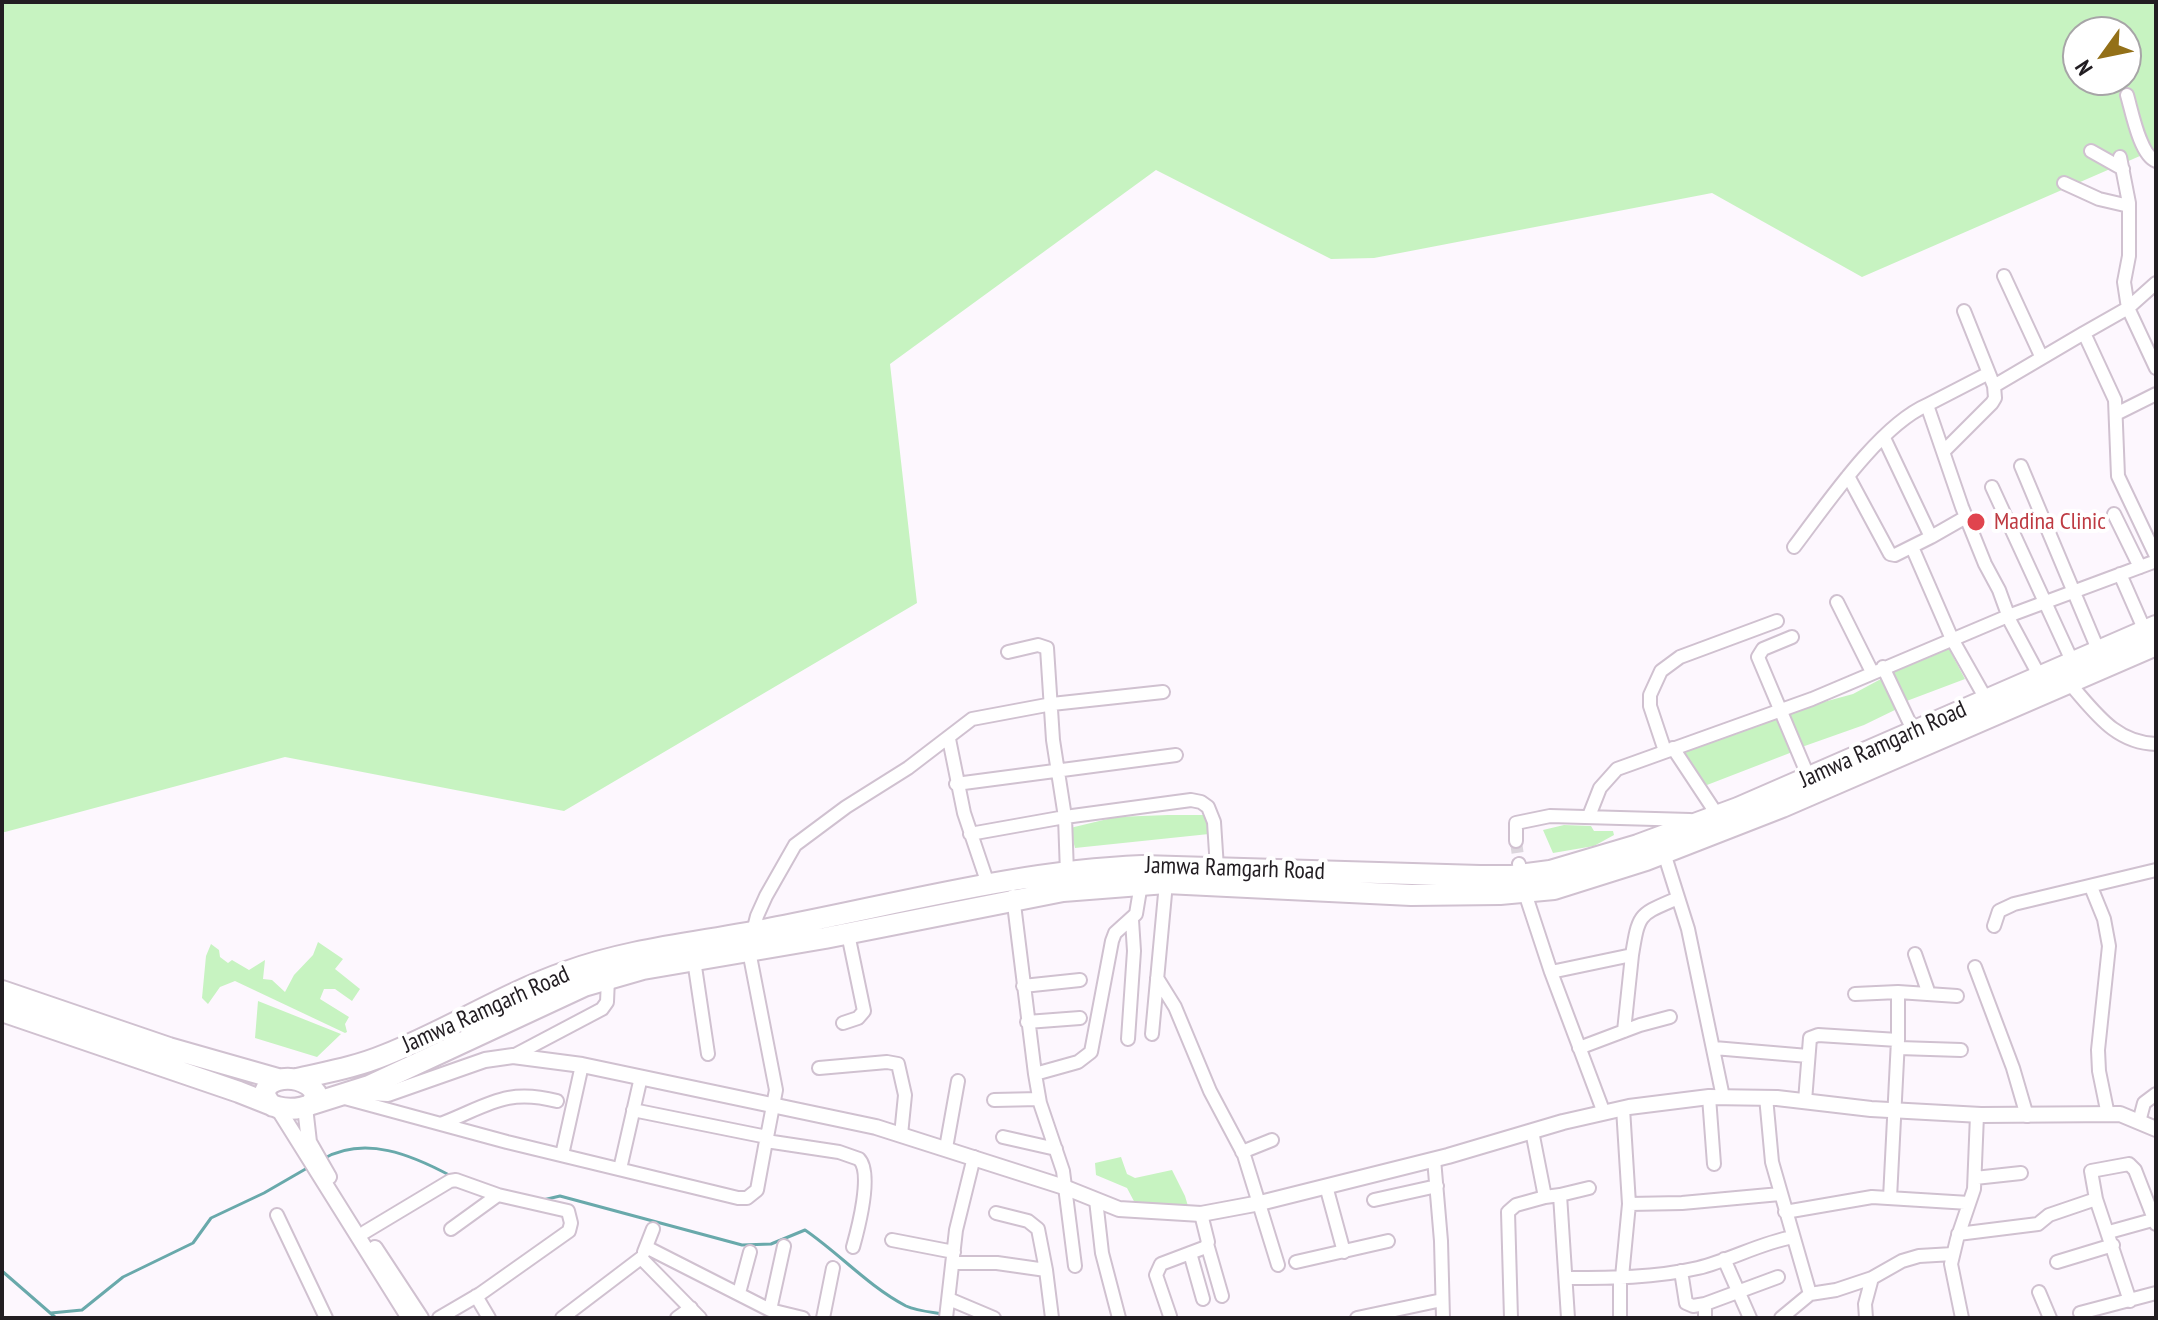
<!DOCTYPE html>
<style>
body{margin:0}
#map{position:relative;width:2158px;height:1320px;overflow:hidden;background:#fdf7fe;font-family:"PT Sans Narrow",sans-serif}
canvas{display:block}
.frame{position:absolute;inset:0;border:4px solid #221d22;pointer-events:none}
.north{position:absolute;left:2062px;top:16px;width:80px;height:80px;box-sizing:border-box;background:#fff;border:2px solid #a7a5a7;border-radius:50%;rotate:237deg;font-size:22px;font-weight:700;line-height:32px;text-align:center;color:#221d22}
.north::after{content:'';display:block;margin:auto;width:28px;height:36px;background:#937018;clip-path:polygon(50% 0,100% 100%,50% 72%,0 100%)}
</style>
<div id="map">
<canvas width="2158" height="1320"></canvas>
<div class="frame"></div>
<div class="north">N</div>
</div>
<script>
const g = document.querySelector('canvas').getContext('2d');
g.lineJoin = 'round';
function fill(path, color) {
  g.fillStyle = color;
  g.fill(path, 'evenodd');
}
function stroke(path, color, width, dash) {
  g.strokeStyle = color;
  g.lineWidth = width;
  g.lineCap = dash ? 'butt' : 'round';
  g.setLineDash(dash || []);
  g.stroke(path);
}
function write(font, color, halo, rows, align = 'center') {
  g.font = font + ' "PT Sans Narrow",sans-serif';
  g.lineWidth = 8;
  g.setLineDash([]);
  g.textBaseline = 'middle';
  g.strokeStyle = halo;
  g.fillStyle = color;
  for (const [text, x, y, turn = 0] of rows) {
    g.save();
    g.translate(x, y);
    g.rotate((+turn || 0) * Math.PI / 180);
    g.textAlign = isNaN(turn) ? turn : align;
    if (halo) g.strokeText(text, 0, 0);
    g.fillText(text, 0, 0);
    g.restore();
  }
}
fill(new Path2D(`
 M2 2H2156V149L1862 277 1712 193 1374 258 1331 259 1156 170 890 364 917 603 564 811 285 757 5 832H2ZM2078 32H2126V80H2078Z
 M1949 649 1965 679 1904 702 1901 707 1864 725 1799 748 1789 715 1820 703 1853 694 1892 673Z
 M1773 717 1782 724 1795 751 1707 785 1679 751 1737 734Z
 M1168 815H1208L1209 834 1075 848 1070 828 1116 817Z
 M1564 825 1591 826 1594 831H1613L1614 835 1594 846 1553 853 1543 830Z
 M318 942 343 959 335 969 360 989 352 1001 335 989H324L320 999 349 1017 345 1024 347 1032 345 1033 235 981 220 987 208 1004 202 998 206 956 211 944 219 950 220 957 228 963 232 960 249 970 265 960 263 979 272 980 285 992 294 975 313 955Z
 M258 1001 341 1034 317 1057 255 1038Z
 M1121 1157 1127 1174 1135 1178 1172 1170 1185 1196 1190 1213 1137 1207 1127 1188 1096 1175 1095 1163Z`), '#c7f3c1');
stroke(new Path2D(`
 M323 1159C365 1135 412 1155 451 1176
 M543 1200 560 1196 742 1245 771 1244 805 1230C840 1254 868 1286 906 1306 917 1311 931 1312 943 1314
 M2 1271 56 1318
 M51 1313 82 1310 123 1277 193 1243 211 1218 264 1193 309 1167`), '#69a9ab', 3);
stroke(new Path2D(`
 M1516 841 1519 864`), '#dcd6dd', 12, [12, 6]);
const minor = new Path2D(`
 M2127 95C2132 112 2140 155 2156 161
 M2091 151 2123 169
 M2120 157 2129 203V256L2124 282 2128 308 2084 333 2115 400 2118 476 2156 556
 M2064 183 2099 199 2129 206
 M2004 276 2041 356
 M2156 283 2128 308 2156 368
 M1964 311 1994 386 2084 333
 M1987 374 1927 405 1962 507 1985 564 1999 590 2011 623 2040 677
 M2116 414 2156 394
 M1944 451 1992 403 1995 398 1994 386
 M2021 466 2099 652
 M1848 476 1890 554 1895 555 1931 537 1884 438
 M1992 487 2073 663
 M2114 514 2140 567
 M1931 537 1966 517
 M1794 547C1826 505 1879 426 1927 405
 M1912 547 1952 639 1986 699
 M2120 574 2145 631
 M1837 602 1872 672
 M1792 637 1763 649 1758 657 1809 778
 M1008 652 1038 645 1047 648 1053 740 1065 817 1067 873
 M1883 667 1913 730
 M2070 684C2095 712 2115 743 2156 744
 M949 739 964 813 988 884
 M1673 748 1718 816
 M1665 751 1650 706V695L1661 671 1680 657 1777 621
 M956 784 1176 755
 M1589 816 1600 788 1617 769 1812 699 2008 616 2156 561
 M970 834 1065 817 1191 800 1201 802 1208 807 1214 822 1217 868
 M1516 841V823L1550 816 1690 820
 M1664 853 1688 929 1723 1097
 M1519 864 1525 893 1551 972 1604 1113
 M2091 887 2104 919 2109 946 2098 1050 2099 1071 2108 1115
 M1013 896 1035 1074 1078 1062 1091 1052 1112 941 1115 933 1136 914 1141 884
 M1994 926 1999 911 2014 904 2156 870
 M753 932 757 916 766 896 795 845 846 807 908 768 972 719 1052 704 1163 692
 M749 951 776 1090 767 1137
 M1915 954 1929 994
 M1632 955C1639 912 1639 915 1678 898
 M694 960 708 1054
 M1975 967 2013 1068 2027 1116
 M1551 972 1632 955 1624 1031
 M1157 978 1175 1007 1210 1091 1244 1155 1278 1265
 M1023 986 1080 980
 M1898 992V1040
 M1855 994 1898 992 1957 996
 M1027 1022 1080 1018
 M843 1023 858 1018 864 1011 848 934
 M1152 1034 1166 883
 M1128 1039 1134 951 1132 920
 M1579 1048 1640 1025 1670 1017
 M1714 1048 1808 1056
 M1899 1048 1961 1050
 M513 1056 602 1009 607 1002 608 979
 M819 1068 887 1062 898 1064 905 1095 901 1135
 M1035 1074 1040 1103 1063 1171 1075 1266
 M341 1097 507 1142 738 1198H747L757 1190 766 1141 839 1152 859 1159C873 1173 858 1229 853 1247
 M1709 1097 1714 1164
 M1766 1097 1772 1162 1810 1294 1781 1318
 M994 1100 1039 1099
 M1805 1101 1810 1038 1818 1035 1898 1040 1890 1198
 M1623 1108 1629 1204 1682 1203 1780 1194
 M633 1110 767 1137 766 1141
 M2139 1122 2144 1103 2156 1094
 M443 1123C489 1105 506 1088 557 1101
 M1532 1131 1545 1197 1560 1195 1568 1318
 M1003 1137 1056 1149
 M946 1148 958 1081
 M1242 1152 1272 1140
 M562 1155 582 1065
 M1434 1159 1441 1241 1443 1318
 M620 1169 641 1077
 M1975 1178 2021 1173
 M1326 1186 1344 1252
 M1560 1195 1589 1188
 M2096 1199 2091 1171 2129 1164 2135 1170 2156 1224
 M1096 1200 1102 1253 1119 1318
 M1374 1200 1437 1186
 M1785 1212 1872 1197 1969 1203
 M996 1213 1028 1221 1038 1229 1046 1270
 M277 1215 326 1318
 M365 1232 450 1181 456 1180 498 1195
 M2109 1232 2156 1219
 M1958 1234 2038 1224 2049 1215 2096 1199 2130 1301
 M892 1240 954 1252
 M1207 1244 1222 1296
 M646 1247 770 1310 803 1318
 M644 1252 653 1229
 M1190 1253 1203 1299
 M1724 1259 1750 1318
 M1296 1262 1388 1241
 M2057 1262 2113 1245
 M953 1263H997L1046 1270 1052 1318
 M1681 1271 1686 1303 1693 1306 1705 1304
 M1622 1277 1629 1204
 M1567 1278C1611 1278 1654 1278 1698 1268 1731 1260 1760 1243 1793 1237
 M2039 1292 2050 1318
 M739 1293 750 1252
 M1810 1294 1836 1290 1872 1278 1902 1261 1919 1256 1953 1254
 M476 1296 489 1318
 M949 1299 994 1318
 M770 1310 784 1246
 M2080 1313 2156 1293
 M1170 1316 1156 1275 1161 1264 1206 1247 1208 1242 1201 1214
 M439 1318 480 1294 569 1231 571 1223 568 1211 498 1195 451 1229
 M562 1318 641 1258 700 1318
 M677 1318 691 1308
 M823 1318 833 1268
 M946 1318 956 1230 974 1157
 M1357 1318 1442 1300
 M1511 1318 1508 1212 1516 1205 1545 1197
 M1620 1318V1277
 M1705 1318V1304L1778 1277
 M1866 1318 1865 1304 1872 1278
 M1962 1318 1951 1264 1957 1239 1974 1189 1977 1115`);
const tertiary = new Path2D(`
 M358 1089 369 1093 388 1094 485 1060 513 1056 582 1065 876 1127 1064 1187 1119 1209 1201 1214 1260 1203 1448 1156 1563 1122 1629 1107 1709 1097 1777 1098 1871 1109 1981 1115 2120 1114 2156 1129
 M277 1107 409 1318
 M305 1107 309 1142 329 1177
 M375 1248 421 1318`);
const trunk = new Path2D(`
 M2 991 169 1048 278 1079
 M2 1011 239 1092 277 1107C288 1110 301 1109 312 1104L316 1093C297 1065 246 1083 273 1106
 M297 1079C327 1072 356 1067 385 1055 446 1031 503 994 566 972 634 947 708 942 778 927 898 904 1019 871 1142 866L1480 876H1512L1550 871 1638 845 1738 808 2156 626
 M312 1104 369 1086 584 986 643 969 825 938 1063 891 1166 883 1411 895 1500 894 1554 889 1646 860 1782 807 2156 645`);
stroke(minor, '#d0c1d0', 16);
stroke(tertiary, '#d0c1d0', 18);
stroke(trunk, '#d0c1d0', 24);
stroke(minor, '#fff', 12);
stroke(tertiary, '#fff', 14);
stroke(trunk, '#fff', 20);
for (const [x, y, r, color] of [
 [1976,522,10,"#e0444e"]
]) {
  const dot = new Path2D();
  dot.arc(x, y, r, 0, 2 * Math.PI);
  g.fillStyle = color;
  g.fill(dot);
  stroke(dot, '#fff', 3);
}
write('24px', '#be3a42', '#fff', [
 ["Madina Clinic",1994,522]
], 'left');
write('24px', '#221d22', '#fff', [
 ["Jamwa Ramgarh Road",1883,745,-24],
 ["Jamwa Ramgarh Road",1235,869,2],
 ["Jamwa Ramgarh Road",486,1010,-24]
]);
</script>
